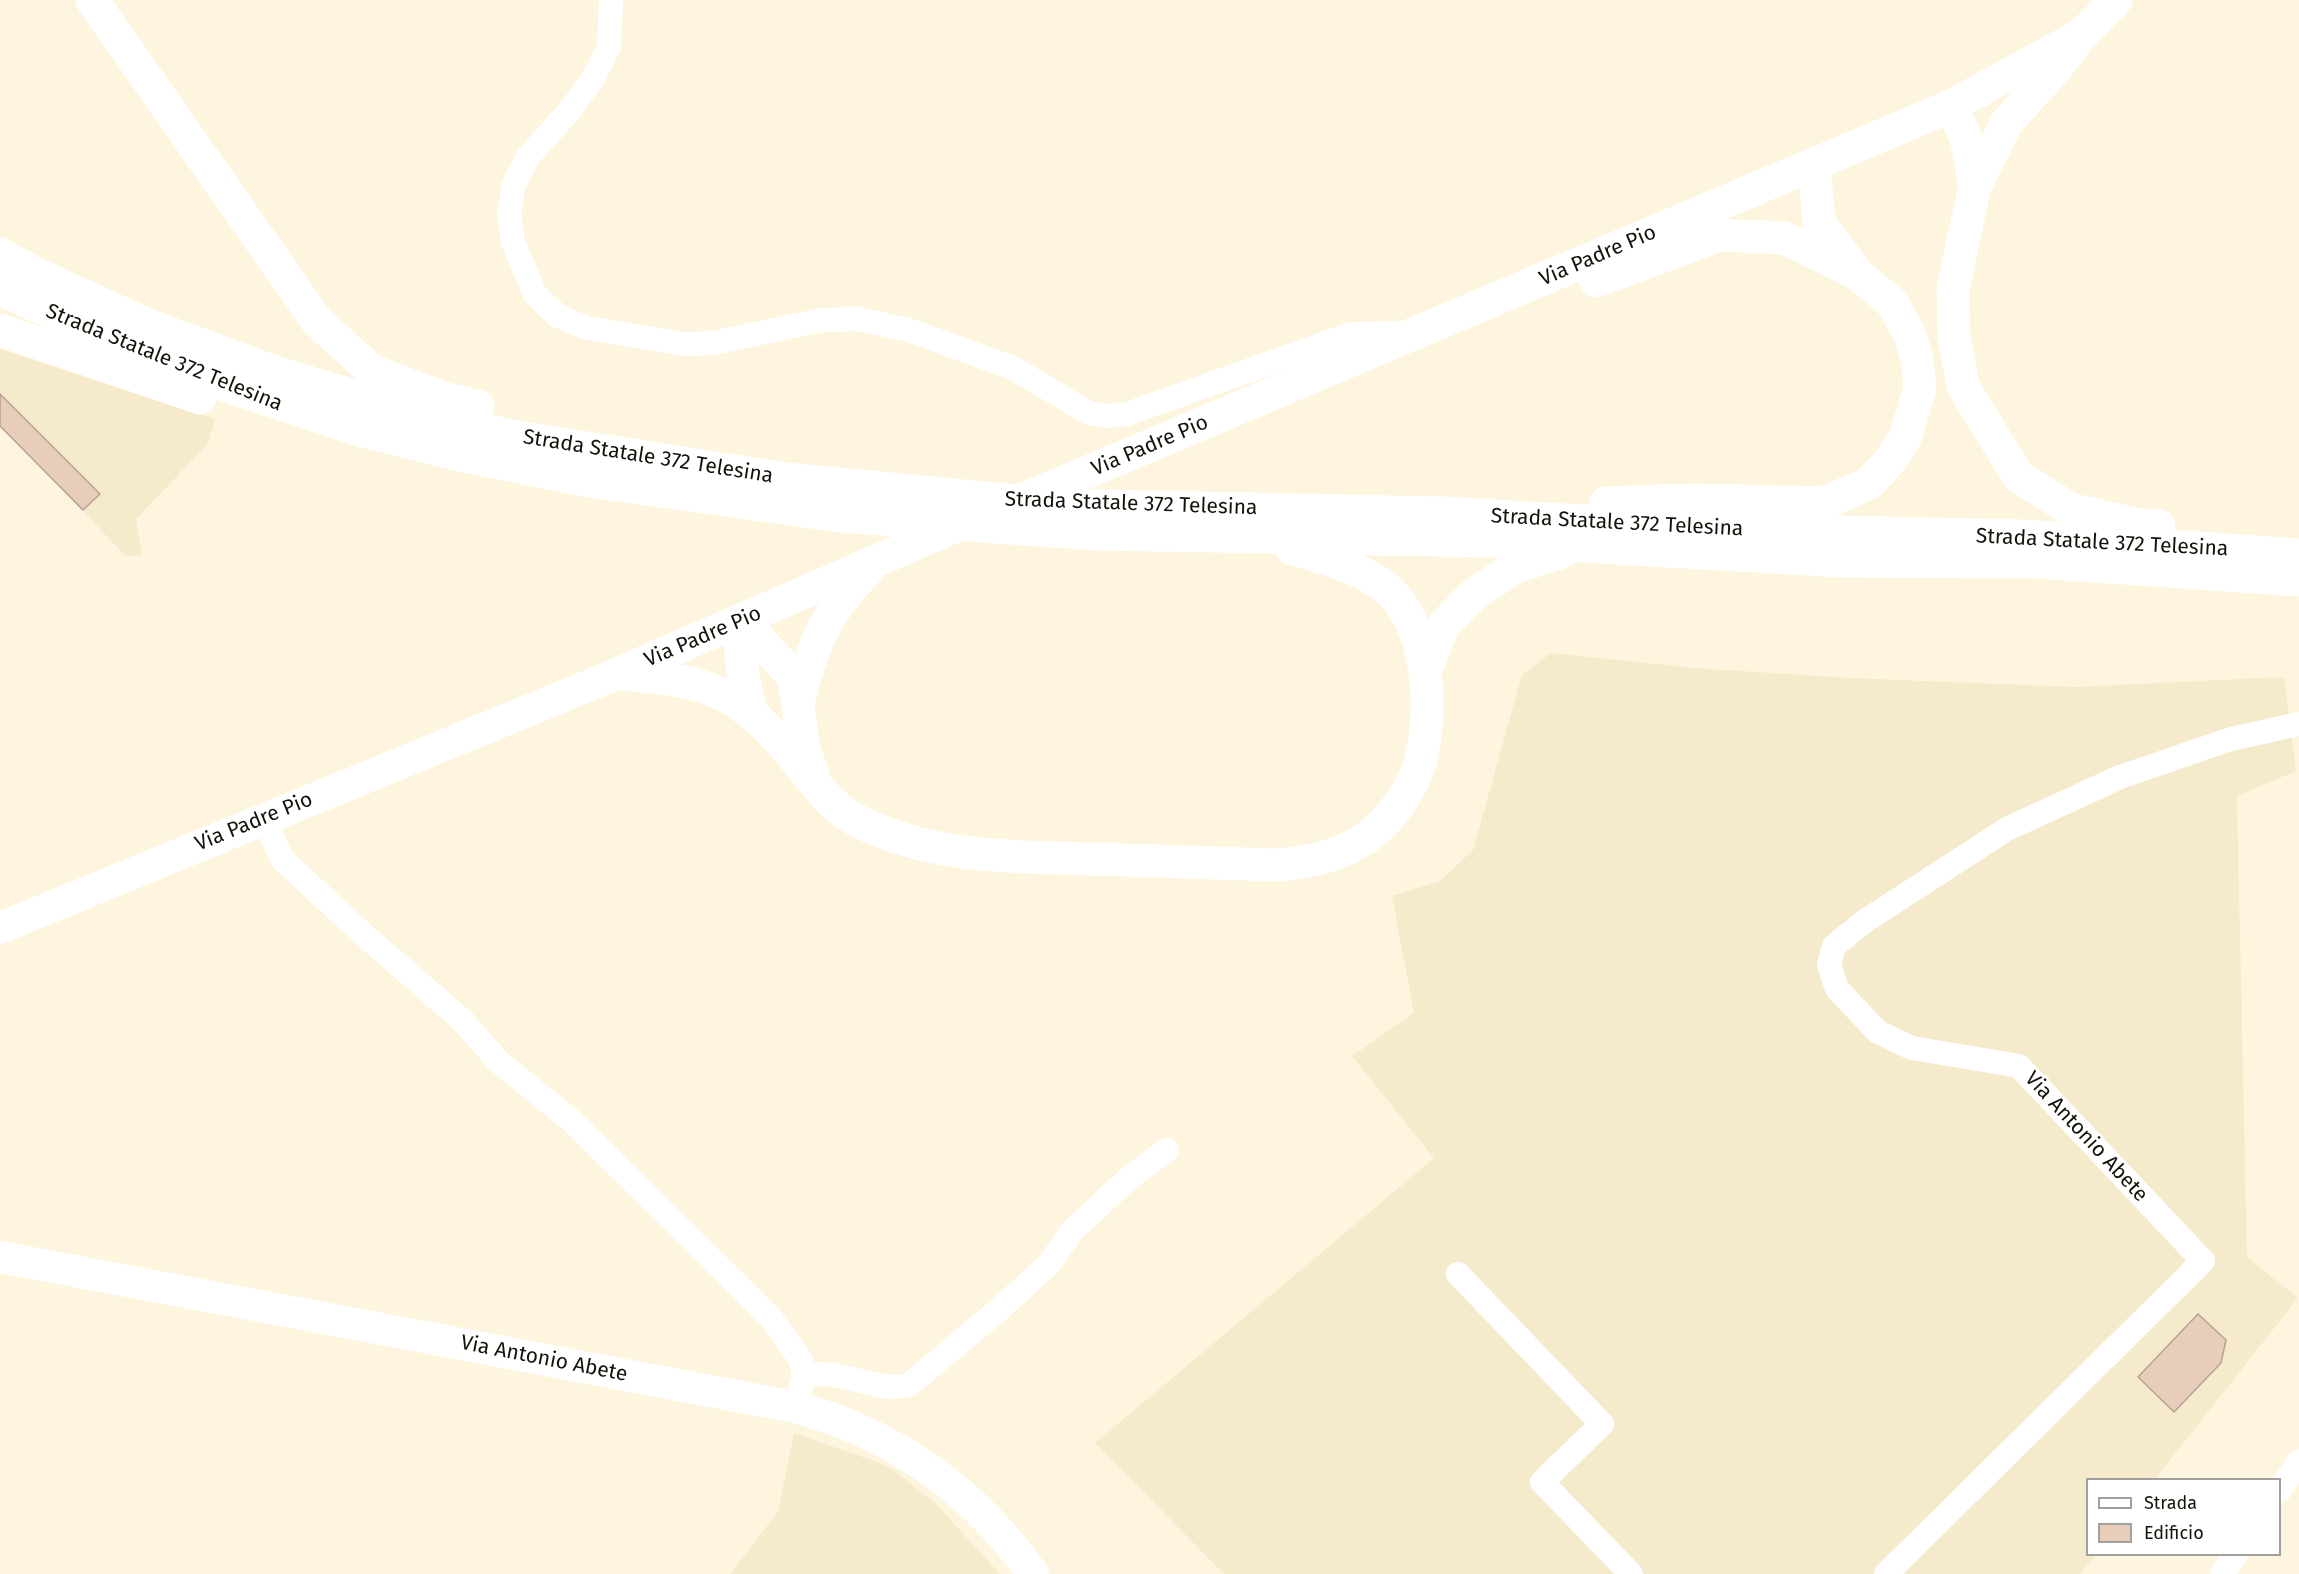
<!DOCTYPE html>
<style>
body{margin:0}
#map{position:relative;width:2299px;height:1574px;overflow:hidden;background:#fef5de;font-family:"Fira Sans",sans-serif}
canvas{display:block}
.legend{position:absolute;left:2086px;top:1478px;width:195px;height:78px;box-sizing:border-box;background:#fff;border:2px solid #a1a09d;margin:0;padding:8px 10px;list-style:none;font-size:18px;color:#15120a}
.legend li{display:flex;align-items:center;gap:12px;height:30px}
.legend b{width:30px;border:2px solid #a1a09d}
</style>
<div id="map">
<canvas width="2299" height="1574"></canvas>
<ul class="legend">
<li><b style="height:8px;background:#fff"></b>Strada</li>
<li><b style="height:16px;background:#e9cdbb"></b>Edificio</li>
</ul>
</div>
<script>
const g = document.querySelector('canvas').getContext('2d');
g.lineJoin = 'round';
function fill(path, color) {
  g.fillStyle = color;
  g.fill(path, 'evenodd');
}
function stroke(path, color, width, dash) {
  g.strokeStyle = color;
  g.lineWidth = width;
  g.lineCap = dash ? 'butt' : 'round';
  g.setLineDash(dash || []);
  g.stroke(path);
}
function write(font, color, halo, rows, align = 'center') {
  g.font = font + ' "Fira Sans",sans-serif';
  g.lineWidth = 5;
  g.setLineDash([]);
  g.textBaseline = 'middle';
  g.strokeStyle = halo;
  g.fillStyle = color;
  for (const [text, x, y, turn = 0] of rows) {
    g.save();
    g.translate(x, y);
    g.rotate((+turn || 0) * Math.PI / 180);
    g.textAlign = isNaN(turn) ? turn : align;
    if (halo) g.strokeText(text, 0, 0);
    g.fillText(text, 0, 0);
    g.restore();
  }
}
fill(new Path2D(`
 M0 349 215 419 208 444 136 519 142 555 126 556 0 426Z
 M1551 653 1694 668 1850 678 2076 687 2284 677 2296 771 2237 796 2247 1257 2298 1298 2155 1479 2088 1480V1554L2096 1555 2080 1574H1224L1095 1443 1434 1158 1352 1056 1414 1013 1392 896 1440 881 1473 850 1522 675Z
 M794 1433 888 1466 935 1503 1000 1574H730L778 1512Z`), '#f6eacc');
const building = new Path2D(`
 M0 394 100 494 83 510 0 426Z
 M2198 1314 2226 1340 2221 1363 2174 1412 2138 1377Z`);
fill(building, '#e9cdbb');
stroke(building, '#b6a193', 1.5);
stroke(new Path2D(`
 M611 0 609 47 594 77 571 109 528 157 514 184 509 213 513 242 535 294 558 316 587 328 684 344 713 343 822 320 859 319 909 330 1013 368 1089 413 1105 416 1127 414 1351 334 1404 333
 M264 818 282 859 362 933 463 1021 498 1061 572 1121 771 1318 801 1360 804 1377 795 1407
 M1458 1274 1602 1424 1542 1482 1631 1574
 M804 1377C838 1365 874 1394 909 1385L1002 1307 1050 1263 1071 1232 1129 1178 1167 1150
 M2280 1490 2299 1461
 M1886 1574 2203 1261 2019 1066 1912 1048 1878 1032 1837 989 1829 965 1834 946 1865 921 2007 829 2120 777 2231 739 2299 724
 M2222 1574 2236 1554`), '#fff', 24);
stroke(new Path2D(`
 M0 928 617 674
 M0 1257 795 1407C894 1434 974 1491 1033 1574`), '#fff', 32);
stroke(new Path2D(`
 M92 0 317 321 372 371 443 398 478 406
 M2074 45 2053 72 2007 122 1975 186 1953 288 1954 337 1963 386 2018 476 2070 509 2140 525 2159 526
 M1951 106 1966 138 1975 186
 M1814 164 1819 222 1853 268
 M0 254 32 272 150 326 278 373 409 413 517 437 786 479 1057 505 1443 513 1739 530 2023 536 2299 555
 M1596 281 1720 235 1784 238 1856 273 1892 303 1909 333 1917 359 1920 388 1905 438 1889 462 1868 484 1824 503 1692 500 1606 503
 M0 289 120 344 218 383 363 431 455 454 589 481 840 516 1097 534 1496 541 1842 561 2036 562 2299 580
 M0 330 200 398
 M1024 499 1951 106 2083 34 2116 0
 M742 621 794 677 804 749 813 774
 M742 621C738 653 742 681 752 712
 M1426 670 1443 626 1473 595 1515 567 1562 552
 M617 674 954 527
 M621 674C710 681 738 690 796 760 815 783 832 809 860 822 932 858 1013 857 1091 859 1153 861 1215 863 1277 865 1312 862 1347 855 1375 831 1392 816 1409 793 1417 772 1435 719 1432 619 1381 584 1356 566 1322 557 1292 549
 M798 703C812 647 825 612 867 571`), '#fff', 33);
write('21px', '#15120a', '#fff', [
 ["Via Padre Pio",1598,256,-23],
 ["Strada Statale 372 Telesina",164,358,22],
 ["Via Padre Pio",1150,446,-23],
 ["Strada Statale 372 Telesina",648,457,9],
 ["Strada Statale 372 Telesina",1131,504,2],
 ["Strada Statale 372 Telesina",1617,523,3],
 ["Strada Statale 372 Telesina",2102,543,3],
 ["Via Padre Pio",703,637,-23],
 ["Via Padre Pio",254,822,-22],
 ["Via Antonio Abete",2086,1137,47],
 ["Via Antonio Abete",544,1359,11]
]);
</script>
